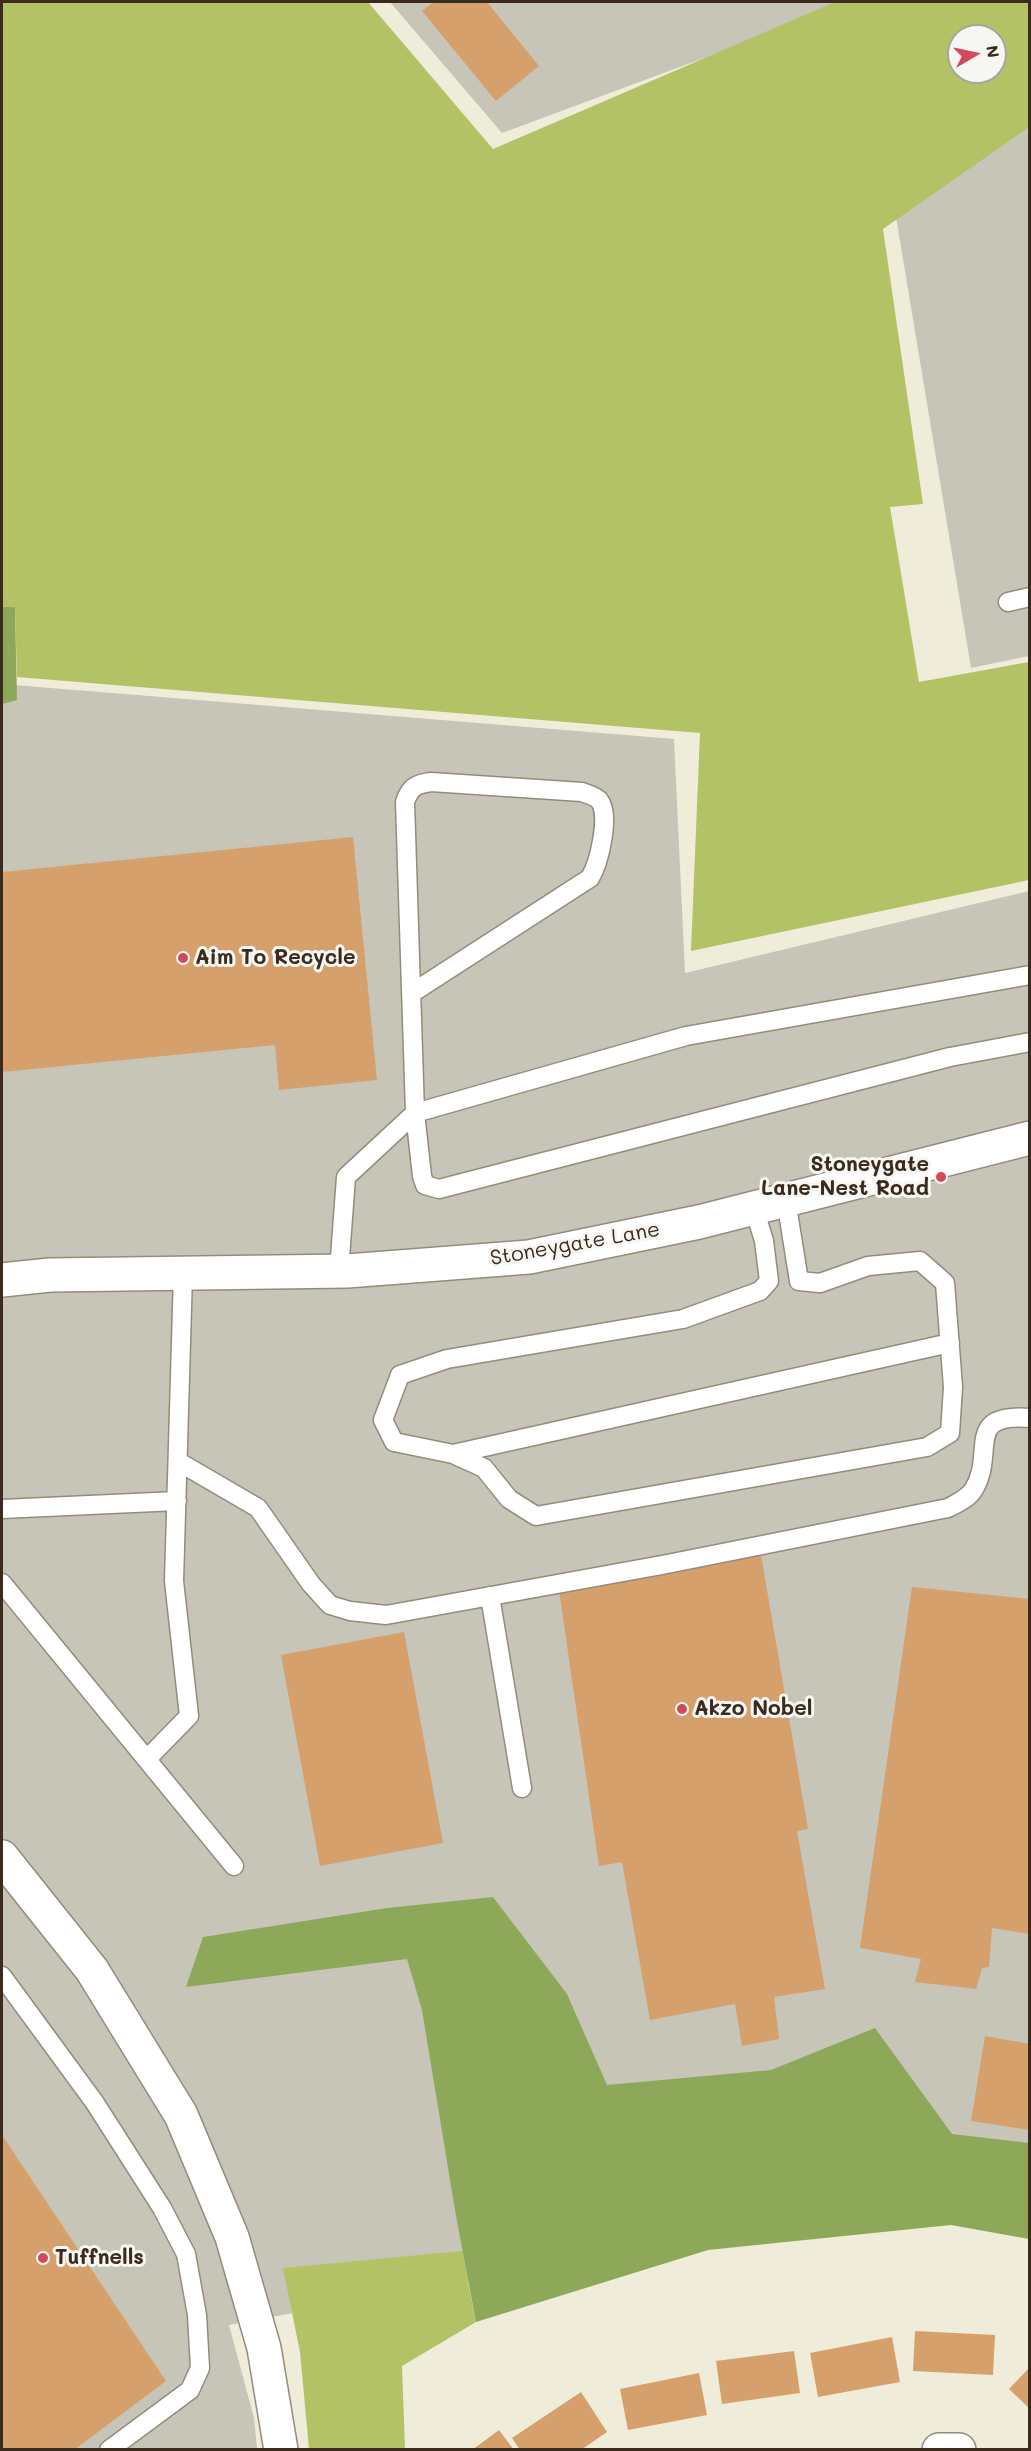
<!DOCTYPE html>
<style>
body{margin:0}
#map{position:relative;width:1031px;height:2451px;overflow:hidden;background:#efecda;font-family:Mali,sans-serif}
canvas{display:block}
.frame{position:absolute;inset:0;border:3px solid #3b2a1e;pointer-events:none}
.north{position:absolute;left:947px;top:24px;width:60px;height:60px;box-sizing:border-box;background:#f6f6f2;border:2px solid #aba49d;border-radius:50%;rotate:81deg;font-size:16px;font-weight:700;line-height:24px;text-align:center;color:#3b2a1e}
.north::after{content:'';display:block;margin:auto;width:21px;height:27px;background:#d1495b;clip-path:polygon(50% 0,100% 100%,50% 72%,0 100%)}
</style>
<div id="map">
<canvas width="1031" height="2451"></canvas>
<div class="frame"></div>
<div class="north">N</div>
</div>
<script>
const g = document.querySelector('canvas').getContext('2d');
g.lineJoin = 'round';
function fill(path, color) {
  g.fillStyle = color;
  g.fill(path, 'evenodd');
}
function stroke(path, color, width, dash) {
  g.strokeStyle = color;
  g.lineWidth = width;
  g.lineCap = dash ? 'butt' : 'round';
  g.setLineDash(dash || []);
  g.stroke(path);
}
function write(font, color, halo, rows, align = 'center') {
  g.font = font + ' Mali,sans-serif';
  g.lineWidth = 6;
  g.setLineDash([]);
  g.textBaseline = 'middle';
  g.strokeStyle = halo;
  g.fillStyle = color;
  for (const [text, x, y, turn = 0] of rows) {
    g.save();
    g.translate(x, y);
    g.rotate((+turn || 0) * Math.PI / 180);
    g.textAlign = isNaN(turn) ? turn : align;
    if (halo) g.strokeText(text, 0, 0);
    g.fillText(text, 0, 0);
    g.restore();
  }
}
fill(new Path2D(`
 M390 2H1029V656L971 668 894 205 766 35 502 133ZM959 36H995V72H959Z
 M2 684 674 739 685 973 1029 891V2187L1021 2177 229 2325 254 2418 257 2449H2Z`), '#c6c5b8');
fill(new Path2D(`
 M2 2H368L493 149 835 2H1029V127L883 229 923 504 890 507 919 682 1029 662V880L691 951 700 733 17 677 15 607H2ZM959 36H995V72H959Z
 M462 2251 476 2322 402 2366 405 2449H309L300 2352 283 2268Z`), '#b3c265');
fill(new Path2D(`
 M2 607H15L17 700 2 704Z
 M493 1897 567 1994 607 2085 771 2070 875 2028 952 2134 1029 2143V2239L951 2225 708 2250 476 2322 456 2216 422 2010 407 1959 186 1987 203 1937 387 1908Z`), '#8ea85a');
fill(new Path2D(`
 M434 2H487L539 66 496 101 422 11Z
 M353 837 377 1080 279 1090 275 1045 2 1072V872Z
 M761 1555 808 1829 797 1831 825 1989 774 1997 779 2039 742 2046 735 2004 650 2020 622 1862 599 1866 559 1590Z
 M912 1587 1030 1599V1934L992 1928 989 1967 982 1968 976 1989 915 1982 921 1959 860 1948Z
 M404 1632 443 1843 320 1866 281 1655Z
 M985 2036 1030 2044V2130L971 2121Z
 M2 2135 166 2381 74 2450H2Z
 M915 2331 995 2335 993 2375 913 2371Z
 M892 2337 900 2382 818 2397 810 2353Z
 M794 2351 800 2393 722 2404 716 2361Z
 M1030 2367V2409L1009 2389Z
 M699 2373 707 2415 628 2430 620 2389Z
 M581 2392 607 2432 581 2450H520L512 2438Z
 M499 2430 514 2450H472Z`), '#d6a06c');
const service = new Path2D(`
 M1008 602 1030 597
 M1030 975 686 1036 415 1113 422 1176 425 1185 439 1189 950 1057 1030 1042
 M754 1208 764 1241 769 1281 760 1291 683 1319 447 1359 400 1375 383 1420 394 1442 453 1454 484 1468 509 1499 536 1516 927 1447 950 1433 953 1387 945 1283 920 1261 868 1266 820 1283 799 1281 786 1200
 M339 1271 346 1177 415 1113 405 802C410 787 416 784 431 782L582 792C587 794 595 796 599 800 611 815 599 863 590 878L412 993
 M453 1454 950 1343
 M179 1462 258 1508 311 1584 330 1605 350 1611 386 1615 662 1565 948 1508C957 1503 968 1499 974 1489 996 1452 963 1413 1030 1418
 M2 1509 177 1501
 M2 1583 234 1866
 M490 1596 522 1788
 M147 1759 189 1716 174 1581 183 1274
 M2 1976 95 2103 162 2208 186 2254 197 2315 200 2368 190 2390 109 2450`);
const minor = new Path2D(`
 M939 2450H959`);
const tertiary = new Path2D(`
 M2 1280 50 1275 347 1271 529 1257 699 1222 1030 1138
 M2 1857 92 1970 181 2115 232 2237 264 2348 281 2450`);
stroke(service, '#958b7c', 21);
stroke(minor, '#958b7c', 36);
stroke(tertiary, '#958b7c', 36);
stroke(service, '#fff', 18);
stroke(minor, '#fff', 33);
stroke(tertiary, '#fff', 33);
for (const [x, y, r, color] of [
 [183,958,6,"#d1495b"],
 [941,1177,6,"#d1495b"],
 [682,1709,6,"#d1495b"],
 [43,2258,6,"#d1495b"]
]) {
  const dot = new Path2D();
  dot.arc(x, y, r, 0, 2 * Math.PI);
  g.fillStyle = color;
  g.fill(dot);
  stroke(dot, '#f6f6f2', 2);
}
write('bold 21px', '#3b2a1e', '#f6f6f2', [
 ["Aim To Recycle",195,958],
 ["Stoneygate",929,1165,"right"],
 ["Lane-Nest Road",929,1189,"right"],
 ["Akzo Nobel",694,1709],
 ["Tuffnells",55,2258]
], 'left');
write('21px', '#3b2a1e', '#f6f6f2', [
 ["Stoneygate Lane",575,1244,-10]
]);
</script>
